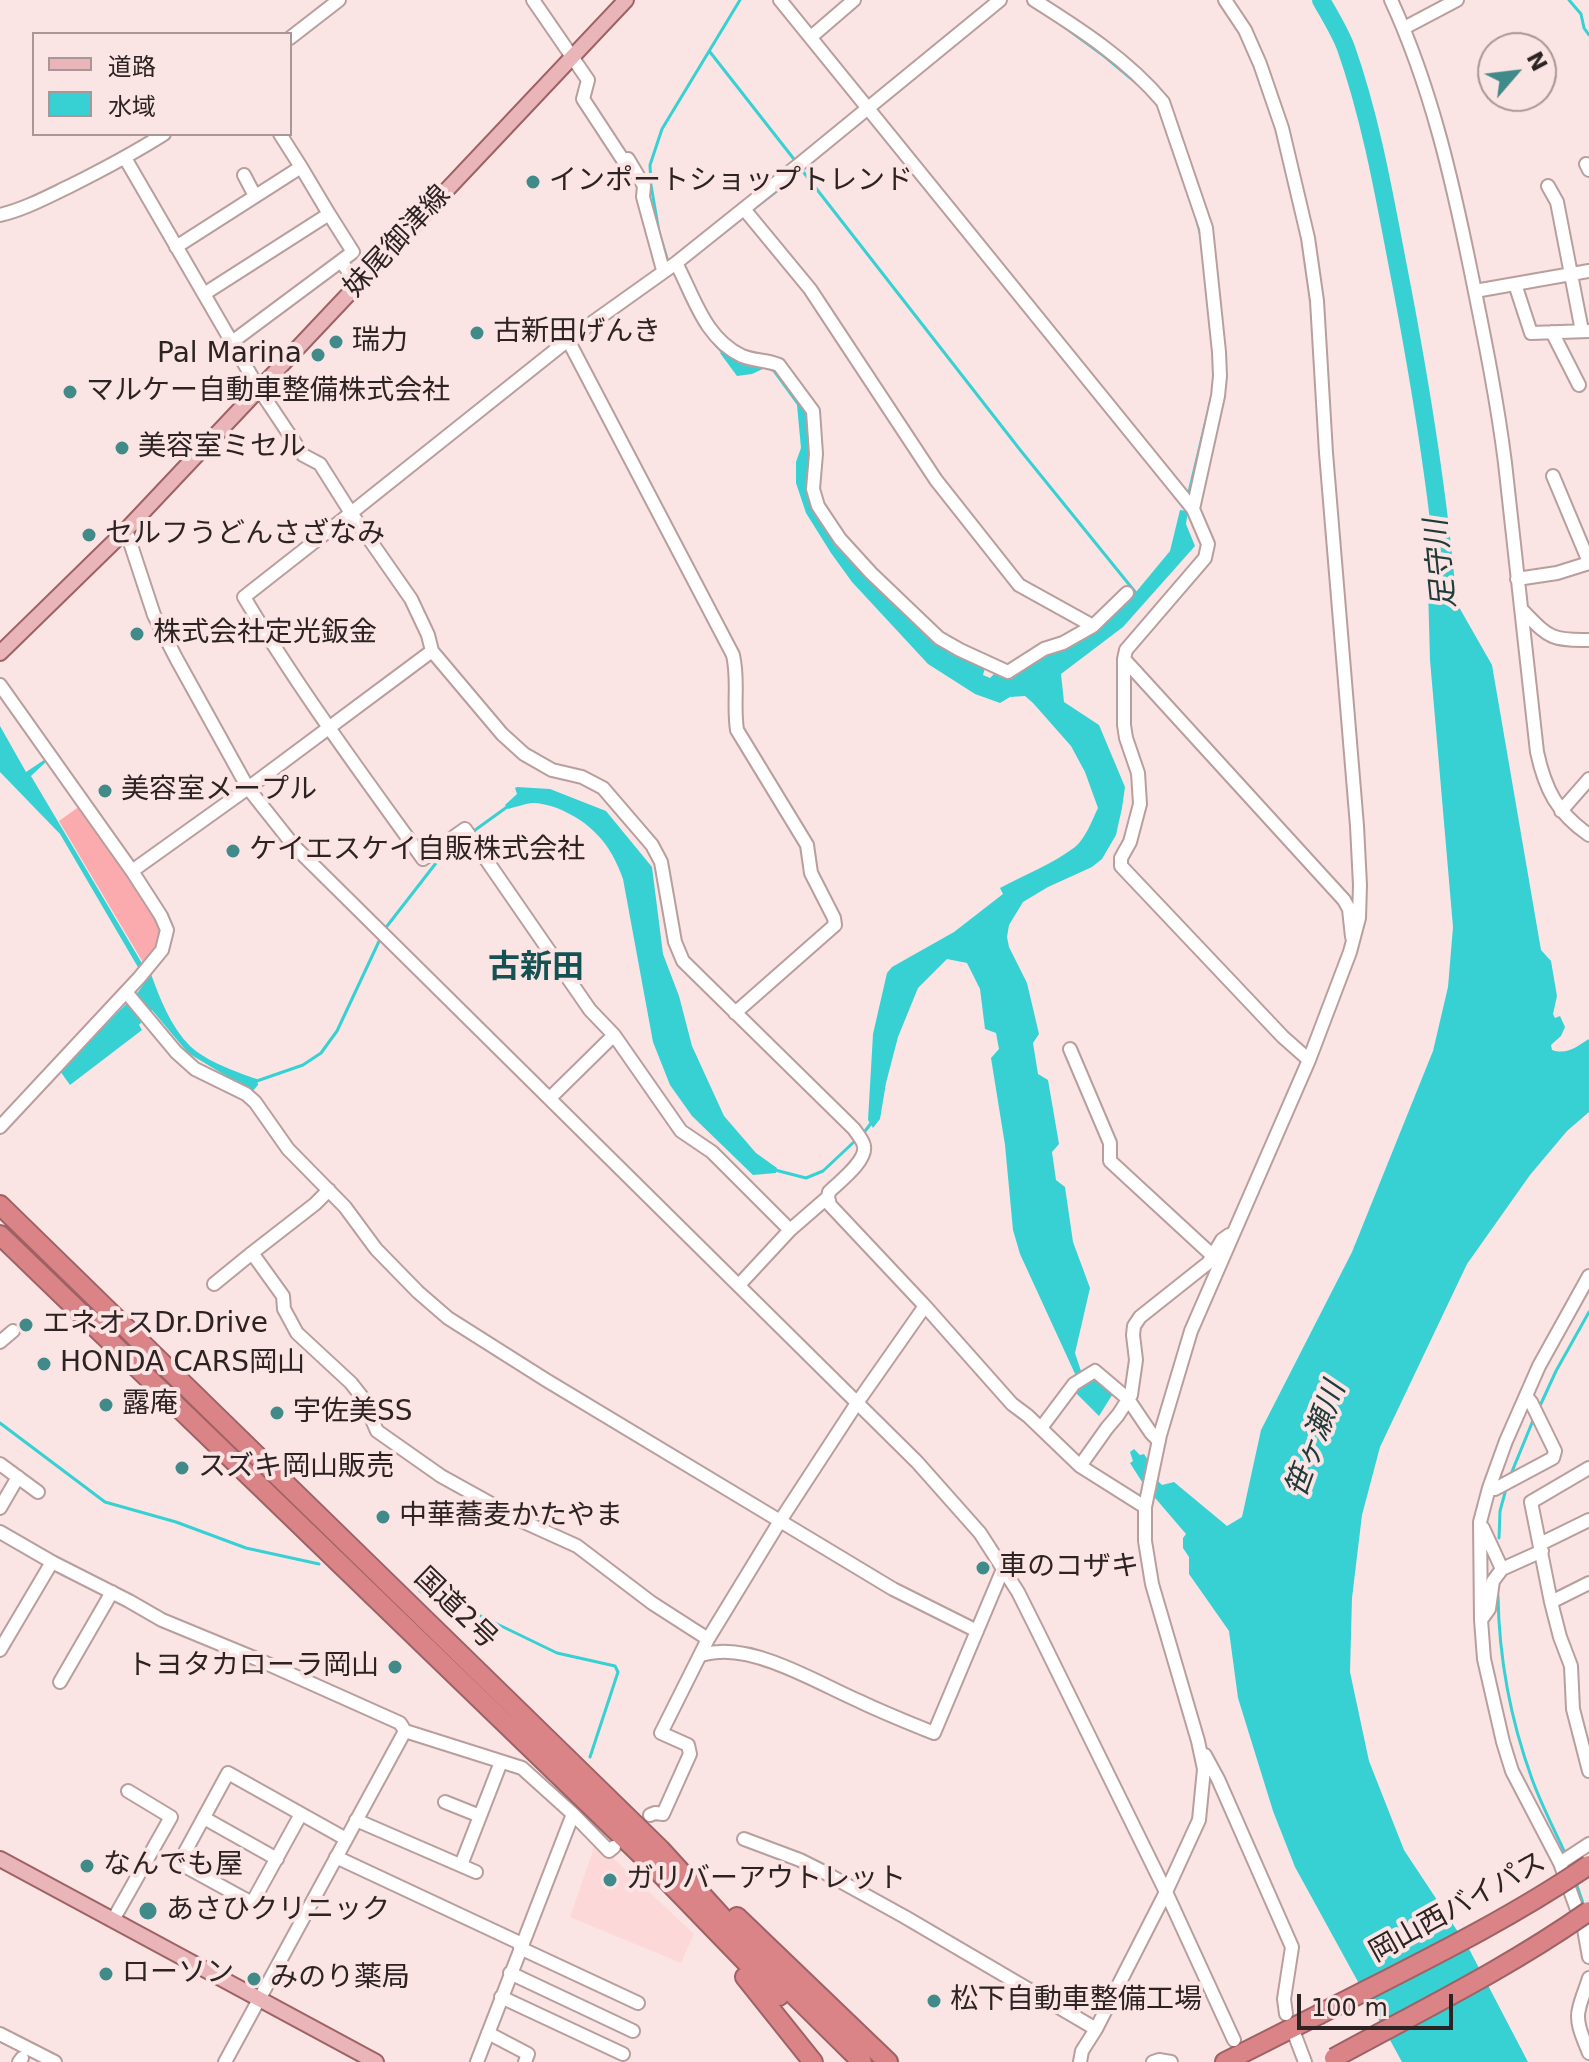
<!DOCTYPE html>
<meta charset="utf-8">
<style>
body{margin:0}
#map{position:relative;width:1589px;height:2062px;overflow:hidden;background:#fbe4e4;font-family:"DejaVu Sans","Noto Sans JP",sans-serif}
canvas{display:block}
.legend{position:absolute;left:32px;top:32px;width:260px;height:104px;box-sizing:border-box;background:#fbe4e4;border:2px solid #a99797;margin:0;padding:10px 14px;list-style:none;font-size:24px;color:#2d2323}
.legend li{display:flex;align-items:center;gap:16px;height:40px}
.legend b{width:40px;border:2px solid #a99797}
.north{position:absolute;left:1477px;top:32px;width:80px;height:80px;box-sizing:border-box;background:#fbe4e4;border:2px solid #a99797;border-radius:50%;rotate:62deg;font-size:22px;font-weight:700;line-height:32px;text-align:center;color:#2d2323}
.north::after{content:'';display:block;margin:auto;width:28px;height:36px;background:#418a8a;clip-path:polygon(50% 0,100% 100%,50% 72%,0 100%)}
.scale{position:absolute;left:1297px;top:1994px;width:156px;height:36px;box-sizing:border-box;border:4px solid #2d2323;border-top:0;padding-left:10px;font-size:24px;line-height:28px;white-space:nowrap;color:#2d2323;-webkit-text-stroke:6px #fbe4e4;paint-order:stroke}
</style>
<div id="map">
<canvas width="1589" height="2062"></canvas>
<ul class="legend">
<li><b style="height:10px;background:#e9b5b8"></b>道路</li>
<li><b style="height:22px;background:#37d1d3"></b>水域</li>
</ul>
<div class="north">N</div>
<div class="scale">100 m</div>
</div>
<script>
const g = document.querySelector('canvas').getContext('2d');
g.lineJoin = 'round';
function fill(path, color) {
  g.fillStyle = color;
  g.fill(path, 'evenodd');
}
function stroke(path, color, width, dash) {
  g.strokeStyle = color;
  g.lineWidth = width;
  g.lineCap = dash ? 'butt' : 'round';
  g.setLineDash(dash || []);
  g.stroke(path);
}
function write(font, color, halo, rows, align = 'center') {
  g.font = font + ' "DejaVu Sans","Noto Sans JP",sans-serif';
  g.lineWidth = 8;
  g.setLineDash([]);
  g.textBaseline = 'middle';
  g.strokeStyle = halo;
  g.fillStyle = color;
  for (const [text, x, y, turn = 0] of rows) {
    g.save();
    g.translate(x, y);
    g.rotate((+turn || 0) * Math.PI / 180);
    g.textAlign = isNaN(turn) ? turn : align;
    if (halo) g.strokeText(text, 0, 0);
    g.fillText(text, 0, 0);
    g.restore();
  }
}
fill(new Path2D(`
 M596 1842 694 1934 681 1963 570 1917Z`), '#fdd8d9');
fill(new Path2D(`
 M80 806 159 923C162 939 154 951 144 964L59 821Z`), '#fbaaad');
fill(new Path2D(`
 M724 350C745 369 748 363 774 365L812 415 816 513 964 658 985 668 983 675 990 678 994 674 1005 679H1012L1043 654 1069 647 1098 628 1131 598 1170 551 1180 510 1188 511 1186 524 1195 546 1123 627 1061 674 1064 702 1099 725 1125 787 1122 808 1116 835 1102 859 1092 867 1048 887 1023 902 1009 925 1007 937 1009 947 1027 983 1039 1034 1033 1043 1038 1074 1048 1080 1059 1144 1052 1152 1056 1180 1065 1187 1073 1242 1090 1288 1075 1353 1081 1371 1078 1376H1076L1020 1254 1013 1230 1005 1145 991 1058 999 1049 996 1033 985 1029 980 989 967 963 947 959 918 988 898 1037 886 1083 880 1119 873 1128 868 1120 873 1034 887 973 892 967 954 932 1003 894 1000 888C1024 875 1053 864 1075 847 1086 838 1092 820 1098 808L1085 772 1071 746 1033 703 1025 696 1010 697 1000 703 975 694 928 664 852 582 831 553 806 513 796 483V462L801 448 797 405 773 372 765 368 752 374 737 376 720 353Z
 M1427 551 1492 665 1541 950 1551 961 1557 996 1553 1014 1555 1018 1560 1016 1565 1027 1561 1036 1551 1045 1552 1050C1567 1055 1576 1047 1589 1039V1112L1567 1131 1530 1175 1467 1264 1380 1447 1362 1515 1352 1598 1350 1672 1369 1761 1404 1850 1468 1947 1528 2062H1402L1295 1867 1273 1811 1238 1698 1229 1631 1189 1574V1557L1183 1548V1538L1186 1534 1144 1485 1130 1463 1133 1461 1130 1452 1134 1449 1140 1455 1144 1454C1151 1463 1154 1479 1162 1485L1174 1482 1227 1526 1242 1517 1261 1430 1352 1252 1433 1051 1448 987 1453 927 1430 660Z
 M0 726 26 772 47 758 48 760 31 776 143 965 139 969 60 834 0 772Z
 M517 787 550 789 606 811 652 867 663 954 679 996 692 1046 724 1116 756 1153 777 1168 776 1173 753 1175 692 1116 670 1085 653 1042 623 879C611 844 591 822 557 808 549 805 540 803 532 803 524 804 516 807 508 809L505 805 517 794 515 788Z
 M151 974C160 999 171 1027 190 1046 206 1061 236 1072 257 1079L258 1085 250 1094 233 1080 188 1053 152 1010 139 1025 142 1030 70 1085 60 1071 138 992Z
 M1094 1376 1114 1392 1099 1416 1075 1392 1081 1384Z`), '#37d1d3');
stroke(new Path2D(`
 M1569 0 1581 14 1584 28 1589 35
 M1055 20 1104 56 1140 86
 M710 52 797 163
 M801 169 1021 451 1136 593
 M88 171 102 163
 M752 210 803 171
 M1196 217 1201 236
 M718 237 746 215
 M668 262 659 232 651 185 650 165 662 129 740 0
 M684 294 693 312
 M713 342 724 354
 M1189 492 1213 391
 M471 833 507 807
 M384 930 443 854 465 837
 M254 1082 303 1065 321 1053 337 1031 381 937
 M862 1135 872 1122
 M775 1170 806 1178 823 1171 856 1140
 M1539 1408 1556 1371 1589 1312
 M0 1423 105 1502 176 1522 246 1548 319 1564
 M1511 1474 1534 1418
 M1499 1538 1500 1511 1506 1489
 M420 1591 462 1607 557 1653 615 1666 618 1672 590 1757
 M1498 1596C1499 1658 1511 1721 1532 1779 1541 1804 1554 1829 1565 1853
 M1576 1883 1584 1906
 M509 1963 515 1947
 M0 2041 42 2062`), '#37d1d3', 3);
stroke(new Path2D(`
 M1321 0C1330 16 1340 32 1346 48 1371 119 1384 194 1398 267 1420 380 1439 494 1448 609`), '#37d1d3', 18);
const minor = new Path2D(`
 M533 0 588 80 583 99 623 160 628 159 644 186 643 197 663 270
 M780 0 1193 509 1208 544 1205 558 1126 650 1124 659V725L1126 738 1138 773 1140 804 1130 842 1121 858V866L1283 1037 1309 1060
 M1034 0C1080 29 1128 60 1163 102L1206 228 1219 352 1220 376 1218 396 1193 509
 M1391 0C1431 87 1452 179 1471 272 1484 336 1497 399 1505 463 1516 559 1526 656 1537 752 1545 789 1557 813 1589 835
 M1404 28 1457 0
 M811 37 854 0
 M290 38 339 0
 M280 134 301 167
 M125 158 259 389 303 455 320 464 351 513 411 599 428 635 432 651 502 734 524 754 552 770 582 777 603 788 652 845 661 862 675 942 683 961 854 1129C858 1135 863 1140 864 1146 867 1161 839 1182 829 1192L828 1197 830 1205 925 1306 1012 1404 1028 1416 1080 1466 1145 1507
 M1586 164 1589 170
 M244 175 255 196
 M1548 186 1557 202 1582 331
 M744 209 810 289 936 480 1019 585 1093 626
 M0 215C25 209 47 197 70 186 102 170 134 153 164 134
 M176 247 301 167 329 214 204 294
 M341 261 358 285
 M676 263C694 296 704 338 742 356 754 361 767 360 779 365L813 411 816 454 813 489 818 506 840 539 871 573 939 638 960 650 1008 672 1044 649 1063 643 1093 626 1127 593
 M1515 284 1531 333 1589 331
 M1475 291 1589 271
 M1552 332 1579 385
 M568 340 733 655C739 681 733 703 737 730L807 845 811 873 834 918 835 925 735 1013
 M232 342 353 252 329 214
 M1553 476 1589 562
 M126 530 154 615 176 658 248 788 294 846 917 1462 980 1533 1018 1592 1037 1630 1166 1892 1234 2040
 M1517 579 1557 573 1589 563
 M1521 609C1548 636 1549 641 1589 640
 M1124 659 1344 900 1349 909 1352 937
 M0 685 132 871 161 916 167 930 162 950 139 978 0 1127
 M1561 811 1589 779
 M132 871 248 788 432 651
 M126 992 176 1052 195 1069 246 1094 255 1102 288 1149 345 1207 376 1249 418 1292 448 1318 546 1380 893 1589 977 1631
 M1070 1049 1110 1143V1161L1213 1256
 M550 1098 614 1035
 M329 1190 315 1204 252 1253 283 1296 284 1309 297 1333 351 1383 362 1397 377 1431 441 1476 524 1522 577 1546 652 1603 708 1639
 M790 1230 712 1152 681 1131 614 1035 590 1010 465 829 423 859C361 773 298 688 244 597L351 513 568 340 676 263 796 167 1000 0
 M1589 1276 1539 1366 1506 1441 1489 1488 1480 1522 1481 1620 1484 1659 1503 1742 1512 1771 1560 1863 1584 1929 1589 1957
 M214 1284 252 1253
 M739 1285 790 1230 828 1197
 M0 1342 13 1331
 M1041 1428 1074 1384 1095 1371 1128 1399 1151 1433 1159 1441
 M0 1464 38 1492
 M1080 1466 1107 1428 1118 1415 1131 1395 1136 1360 1133 1335 1134 1326 1140 1317 1208 1263 1222 1240 1229 1235 1233 1234
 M1589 1468 1531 1502 1551 1602 1560 1637 1571 1666 1573 1709 1589 1771
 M1489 1488 1495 1489 1553 1458 1555 1451 1531 1402 1526 1396
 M0 1508 18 1477
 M0 1532 52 1562 129 1601 162 1620 259 1660 400 1723 405 1731 522 1768 573 1814 609 1851 614 1847
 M1540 1544 1589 1520
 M1502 1569 1542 1551
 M1551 1602 1589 1583
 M1481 1620 1489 1609 1493 1581 1502 1569 1483 1528
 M0 1650 52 1562
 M700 1655C706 1654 712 1652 719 1652 762 1649 820 1684 859 1701 884 1713 909 1723 934 1733L1003 1569
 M60 1682 112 1592
 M1205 1755 1218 1779 1292 1947 1284 1999 1286 2014
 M445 1802 480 1816
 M301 1814 252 1903 179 1863 228 1773 346 1839
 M650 1815 655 1813 663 1814 690 1754 688 1745 661 1733 708 1639 780 1521 857 1403 925 1306
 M204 1818 277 1859
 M356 1820 476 1872
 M744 1839 800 1860 820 1870 905 1917 1096 2029
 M336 1857 522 1944
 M1560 1863 1589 1844
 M461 1865 501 1762
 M113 1920 171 1817 128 1791
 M520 1948 638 2003
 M510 1973 633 2031
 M1589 1978C1586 1988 1581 1999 1579 2009 1575 2023 1584 2040 1589 2053
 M501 1997 623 2054
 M488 2033 528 2054 525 2062
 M1294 2033 1305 2062
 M0 2034 55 2062
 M19 2062 22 2058
 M225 2062 405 1731
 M477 2062 573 1814
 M1080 2062 1082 2051 1096 2029 1166 1892 1199 1820 1204 1769 1198 1741 1152 1584 1145 1541V1507L1160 1435 1191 1331 1309 1060 1350 952 1359 918 1360 885 1357 826 1326 453 1317 301 1308 238 1282 128 1260 64 1245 30 1225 0
 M1153 2062 1159 2060 1171 2062`);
const major = new Path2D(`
 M0 653 126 530 626 0
 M0 1859 376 2062`);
const highway = new Path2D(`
 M0 1205 660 1849 782 1983 862 2062
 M0 1235 657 1870 779 1996
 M737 1917 888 2062
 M745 1977 813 2062
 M1225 2062 1318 2015`);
stroke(minor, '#b99e9e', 16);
stroke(major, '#9e6265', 18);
stroke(highway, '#9e6265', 22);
stroke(minor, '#fff', 12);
stroke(major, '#e9b5b8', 14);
stroke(highway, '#db8488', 18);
const highwayBridge = new Path2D(`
 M1318 2015C1409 1968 1504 1923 1589 1865
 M1334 2058C1420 2011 1508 1968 1589 1911`);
stroke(highwayBridge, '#9e6265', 22, []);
stroke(highwayBridge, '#db8488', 18);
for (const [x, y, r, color] of [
 [533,182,8,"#418a8a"],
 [477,333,8,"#418a8a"],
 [336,342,8,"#418a8a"],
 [318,355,8,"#418a8a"],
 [70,392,8,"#418a8a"],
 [122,448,8,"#418a8a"],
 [89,535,8,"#418a8a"],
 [137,634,8,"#418a8a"],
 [105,791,8,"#418a8a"],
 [233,851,8,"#418a8a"],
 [26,1325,8,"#418a8a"],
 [44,1364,8,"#418a8a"],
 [106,1405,8,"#418a8a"],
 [277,1413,8,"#418a8a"],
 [182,1468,8,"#418a8a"],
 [383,1517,8,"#418a8a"],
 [983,1568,8,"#418a8a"],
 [395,1667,8,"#418a8a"],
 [87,1866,8,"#418a8a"],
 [610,1880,8,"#418a8a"],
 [148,1911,10,"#418a8a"],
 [106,1974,8,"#418a8a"],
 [254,1979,8,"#418a8a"],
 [934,2001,8,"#418a8a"]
]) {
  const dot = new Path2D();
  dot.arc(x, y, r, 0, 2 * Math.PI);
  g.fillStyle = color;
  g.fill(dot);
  stroke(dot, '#fbe4e4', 3);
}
write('28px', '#2d2323', '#fbe4e4', [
 ["インポートショップトレンド",549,182],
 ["古新田げんき",493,333],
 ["瑞力",352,342],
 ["Pal Marina",302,355,"right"],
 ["マルケー自動車整備株式会社",86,392],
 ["美容室ミセル",138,448],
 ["セルフうどんさざなみ",105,535],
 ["株式会社定光鈑金",153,634],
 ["美容室メープル",121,791],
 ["ケイエスケイ自販株式会社",249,851],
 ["エネオスDr.Drive",42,1325],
 ["HONDA CARS岡山",60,1364],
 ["露庵",122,1405],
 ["宇佐美SS",293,1413],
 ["スズキ岡山販売",198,1468],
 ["中華蕎麦かたやま",399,1517],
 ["車のコザキ",999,1568],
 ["トヨタカローラ岡山",379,1667,"right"],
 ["なんでも屋",103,1866],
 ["ガリバーアウトレット",626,1880],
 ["あさひクリニック",166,1911],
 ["ローソン",122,1974],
 ["みのり薬局",270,1979],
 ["松下自動車整備工場",950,2001]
], 'left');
write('28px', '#2d2323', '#fbe4e4', [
 ["妹尾御津線",398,242,-47],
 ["国道2号",455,1609,44],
 ["岡山西バイパス",1458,1908,-29]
]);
write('italic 30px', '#213a3a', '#fbe4e4', [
 ["足守川",1442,564,-96],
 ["笹ヶ瀬川",1317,1440,-70]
]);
write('bold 32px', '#145152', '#fbe4e4', [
 ["古新田",536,969]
]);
</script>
